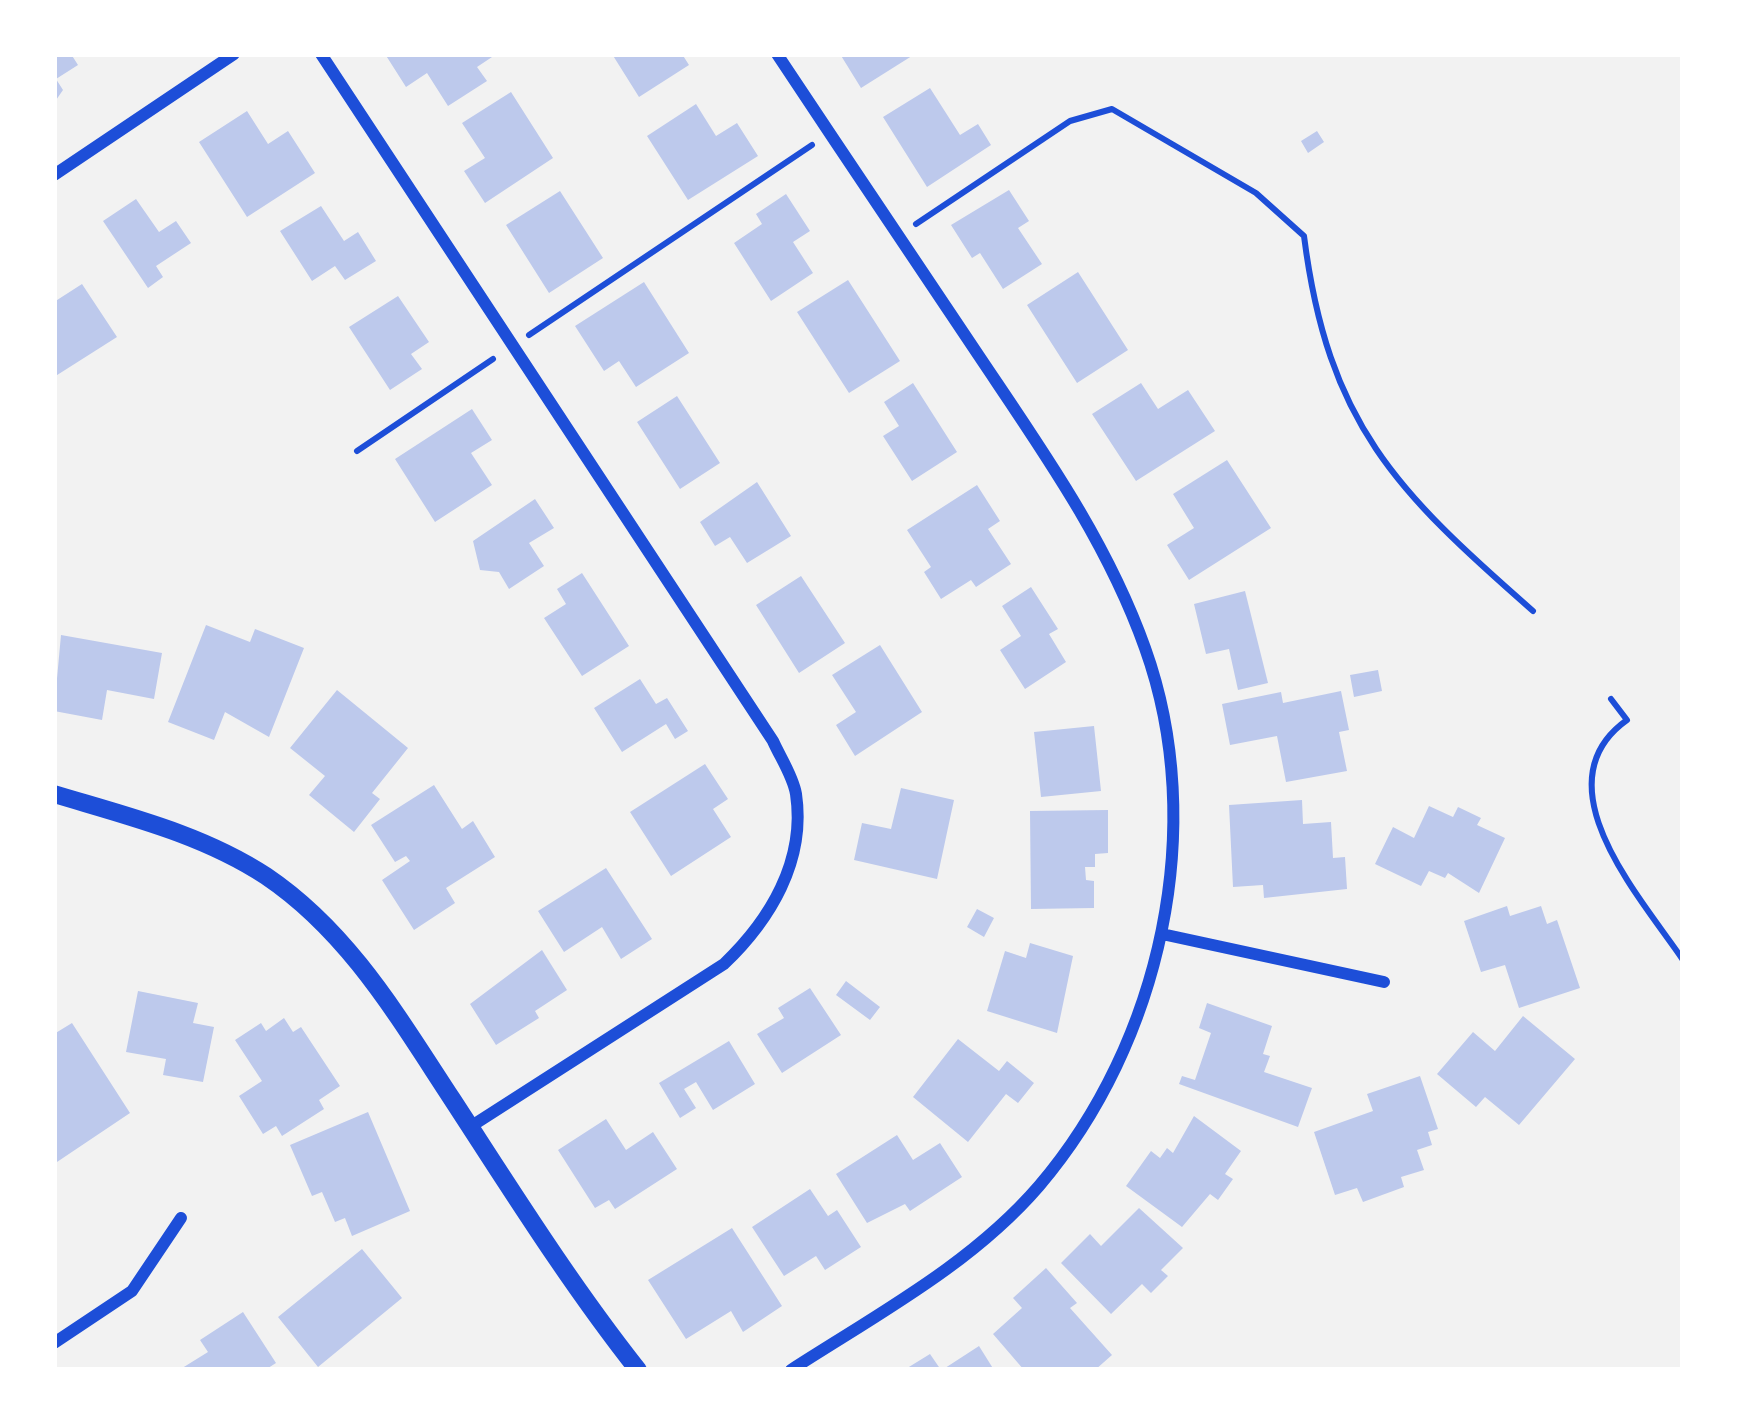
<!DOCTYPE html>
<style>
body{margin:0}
#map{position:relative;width:1737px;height:1424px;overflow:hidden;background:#f2f2f2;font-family:Karla,sans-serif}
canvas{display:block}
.frame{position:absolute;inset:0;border:57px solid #fff;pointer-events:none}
</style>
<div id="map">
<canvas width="1737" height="1424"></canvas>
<div class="frame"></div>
</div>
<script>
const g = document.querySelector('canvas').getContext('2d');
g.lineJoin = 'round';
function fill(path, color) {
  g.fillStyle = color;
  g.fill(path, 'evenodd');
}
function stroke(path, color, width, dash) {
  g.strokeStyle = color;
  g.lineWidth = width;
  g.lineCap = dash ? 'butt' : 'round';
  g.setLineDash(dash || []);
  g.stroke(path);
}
fill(new Path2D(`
 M54 54H71L78 65 56 79 63 90 54 103Z
 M385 54H490L492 57 477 67 487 81 448 106 427 73 406 87Z
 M612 54H682L689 65 639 97Z
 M840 54H915L861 88Z
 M930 88 960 135 978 124 991 145 927 187 883 117Z
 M511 92 553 158 485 203 464 171 485 158 462 123Z
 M696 104 716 136 737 123 758 156 688 200 647 136Z
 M247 111 268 144 288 131 315 173 247 217 199 142Z
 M1317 131 1324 142 1308 153 1301 141Z
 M1009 190 1029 221 1018 228 1042 264 1003 289 980 253 972 258 951 225Z
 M560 191 603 258 549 293 506 225Z
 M786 194 810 231 793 242 813 273 771 301 734 243 762 224 756 214Z
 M136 199 159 232 176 221 191 243 156 266 163 277 148 288 103 221Z
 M321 206 344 241 358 232 376 261 345 280 335 266 312 281 280 231Z
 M1078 272 1128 350 1077 383 1027 305Z
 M848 280 900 361 849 393 797 312Z
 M644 282 689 353 636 387 619 361 604 371 575 326Z
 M82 284 117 337 54 377V302Z
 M398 296 429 342 411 354 422 369 390 390 349 327Z
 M913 383 957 452 912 481 883 436 899 426 884 402Z
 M1141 383 1158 409 1188 390 1215 431 1136 481 1092 414Z
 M677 396 720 463 680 489 637 422Z
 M472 409 492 440 471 453 492 485 435 522 395 459Z
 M1227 460 1271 528 1189 580 1167 545 1194 528 1173 494Z
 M757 482 791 536 747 563 730 537 715 546 700 522Z
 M977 485 1000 521 988 529 1011 564 976 587 971 580 941 599 924 572 931 567 907 530Z
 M535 499 554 528 529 543 544 566 509 589 499 572 480 570 473 541Z
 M582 573 629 646 582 676 544 618 566 604 557 589Z
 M801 576 845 643 799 673 756 605Z
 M1031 587 1058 629 1049 634 1066 662 1025 689 1000 650 1021 636 1002 606Z
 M1245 591 1268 683 1238 690 1229 649 1206 654 1194 604Z
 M206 625 250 642 255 629 304 648 269 737 225 712 214 740 168 722Z
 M61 635 162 653 154 699 107 690 102 720 54 711Z
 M880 645 922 712 855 756 836 725 856 712 832 675Z
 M1378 670 1382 691 1354 697 1350 675Z
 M640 679 656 704 667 698 688 731 675 739 666 724 622 752 594 708Z
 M337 690 408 748 372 793 380 799 354 832 309 795 325 776 290 748Z
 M1341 691 1349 730 1339 732 1347 771 1286 782 1277 736 1230 745 1222 704 1281 692 1283 703Z
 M1094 726 1101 791 1041 797 1034 732Z
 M705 764 728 799 713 809 731 837 671 876 630 812Z
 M434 785 462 829 473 821 495 857 446 888 455 903 414 930 382 880 410 861 406 856 395 862 371 825Z
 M901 788 954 800 937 879 854 860 862 823 891 829Z
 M1302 800 1303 824 1331 822 1333 858 1345 857 1347 889 1264 898 1263 885 1233 887 1229 805Z
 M1429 806 1453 817 1458 807 1481 818 1477 825 1505 838 1479 893 1448 873 1445 878 1429 871 1421 886 1375 864 1393 827 1414 838Z
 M1108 810V853L1095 854V867H1085L1086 880 1094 881V908L1031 909 1030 811Z
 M606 868 652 939 621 959 602 927 564 952 538 911Z
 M1507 906 1510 916 1541 906 1547 924 1557 920 1580 988 1519 1008 1505 965 1481 972 1464 921Z
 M977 909 994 918 984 937 967 927Z
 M1030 943 1073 956 1057 1033 987 1011 1005 951 1026 958Z
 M542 950 567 990 535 1011 539 1018 496 1045 470 1004Z
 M846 981 880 1007 870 1020 836 995Z
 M810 988 841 1035 782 1073 757 1034 784 1018 778 1008Z
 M138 991 198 1003 193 1023 214 1027 203 1082 163 1075 166 1059 126 1052Z
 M1207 1003 1272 1026 1263 1054 1270 1056 1264 1072 1312 1088 1298 1127 1179 1084 1182 1076 1195 1080 1211 1033 1199 1028Z
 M1523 1016 1575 1059 1519 1125 1485 1097 1476 1107 1437 1074 1473 1032 1495 1051Z
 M284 1018 293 1032 301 1027 340 1086 319 1100 324 1109 282 1136 276 1126 263 1134 239 1096 262 1081 235 1040 261 1023 266 1031Z
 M72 1023 130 1113 54 1164V1034Z
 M958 1039 999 1071 1007 1061 1034 1083 1018 1103 1006 1094 968 1142 913 1097Z
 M729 1041 755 1084 713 1110 696 1082 684 1089 696 1108 680 1118 659 1083Z
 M1420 1076 1438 1129 1428 1132 1432 1145 1417 1150 1424 1170 1401 1177 1404 1187 1363 1202 1357 1188 1335 1195 1314 1132 1373 1111 1367 1094Z
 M368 1112 410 1211 352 1236 345 1218 335 1222 322 1192 312 1196 290 1145Z
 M1194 1116 1241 1151 1225 1174 1233 1179 1218 1200 1210 1194 1182 1227 1126 1186 1151 1151 1160 1158 1167 1148 1173 1153Z
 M606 1119 626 1150 653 1132 677 1169 615 1209 609 1200 595 1208 558 1150Z
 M897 1135 913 1160 940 1143 962 1177 910 1211 905 1204 867 1223 836 1174Z
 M810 1189 828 1216 837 1210 861 1247 825 1270 816 1256 784 1276 752 1227Z
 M1139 1208 1183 1248 1161 1270 1168 1276 1151 1293 1142 1284 1111 1314 1061 1263 1090 1234 1101 1246Z
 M732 1228 782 1306 743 1332 731 1311 686 1339 648 1280Z
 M362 1249 402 1298 318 1367 278 1317Z
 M1046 1268 1077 1303 1070 1308 1112 1355 1095 1370H1024L993 1334 1022 1308 1013 1298Z
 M243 1312 276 1363 265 1370H179L208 1352 200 1340Z
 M979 1346 994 1370H942Z
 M930 1354 941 1370H904Z`), '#bdc9ec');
stroke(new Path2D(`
 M916 224 1070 121 1112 109 1256 193 1304 236C1328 424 1396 491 1533 611
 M529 335 812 145
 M357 451 493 359
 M1611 699 1627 720C1537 784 1642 899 1683 960`), '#1d4ed8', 6);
stroke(new Path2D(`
 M321 54 773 741C780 757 793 776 796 794 806 861 770 920 724 964L470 1127
 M777 54C844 155 912 256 979 356 1042 450 1107 541 1145 648 1209 826 1161 1043 1039 1186 972 1264 876 1315 791 1370
 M54 175 234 54
 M1162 934 1384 982
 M54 1343 132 1291 181 1218`), '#1d4ed8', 12);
stroke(new Path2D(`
 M54 794C127 816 202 834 266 876 349 932 398 1017 452 1099 512 1191 570 1284 638 1370`), '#1d4ed8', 18);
</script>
